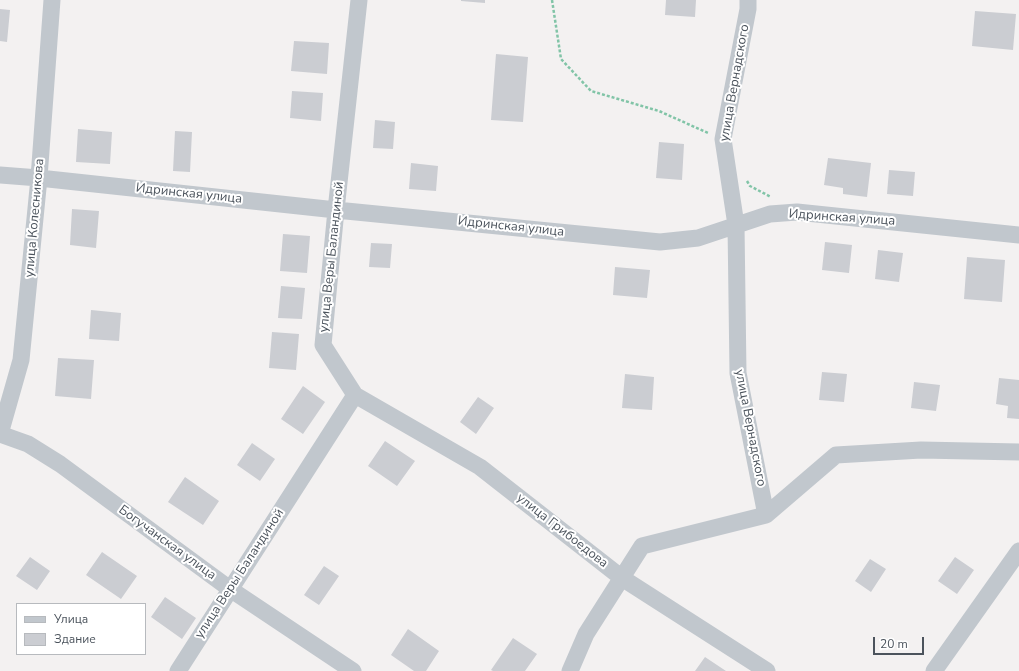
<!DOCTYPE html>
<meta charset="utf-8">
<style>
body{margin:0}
#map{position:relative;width:1019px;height:671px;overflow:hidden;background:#f3f1f1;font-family:"Nunito Sans",sans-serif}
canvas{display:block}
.legend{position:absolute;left:16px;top:603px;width:130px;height:52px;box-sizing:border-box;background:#fff;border:1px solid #b7babe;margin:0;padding:5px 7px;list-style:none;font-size:12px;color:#4b535c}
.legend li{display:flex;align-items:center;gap:8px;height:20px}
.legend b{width:20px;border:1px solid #b7babe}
.scale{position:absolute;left:873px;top:637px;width:51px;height:18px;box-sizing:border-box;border:2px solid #4b535c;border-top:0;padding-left:5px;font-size:12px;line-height:14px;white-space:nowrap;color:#4b535c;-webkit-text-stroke:3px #fff;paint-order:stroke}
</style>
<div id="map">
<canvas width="1019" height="671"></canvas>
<ul class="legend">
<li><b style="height:5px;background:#c1c7cd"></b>Улица</li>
<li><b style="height:11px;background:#cbcdd2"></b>Здание</li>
</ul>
<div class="scale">20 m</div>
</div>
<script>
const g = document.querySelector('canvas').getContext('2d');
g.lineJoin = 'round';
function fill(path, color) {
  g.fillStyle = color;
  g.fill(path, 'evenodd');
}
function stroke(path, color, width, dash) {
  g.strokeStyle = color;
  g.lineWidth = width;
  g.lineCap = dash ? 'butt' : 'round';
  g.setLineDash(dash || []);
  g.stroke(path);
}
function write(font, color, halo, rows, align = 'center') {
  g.font = font + ' "Nunito Sans",sans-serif';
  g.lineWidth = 4;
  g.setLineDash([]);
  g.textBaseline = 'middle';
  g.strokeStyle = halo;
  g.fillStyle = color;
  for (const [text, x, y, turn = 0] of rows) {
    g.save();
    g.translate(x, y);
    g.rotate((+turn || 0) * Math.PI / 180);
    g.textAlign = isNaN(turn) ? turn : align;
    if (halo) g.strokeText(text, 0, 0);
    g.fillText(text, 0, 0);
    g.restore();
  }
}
fill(new Path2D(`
 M461 0H485V3L461 1Z
 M666 0H696L695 17 665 15Z
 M0 9 10 10 7 42 0 41Z
 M975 11 1016 14 1013 50 972 46Z
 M294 41 329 43 327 74 291 71Z
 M496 54 528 57 523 122 491 120Z
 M292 91 323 93 321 121 290 118Z
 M375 120 395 122 393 149 373 148Z
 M78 129 112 132 110 164 76 162Z
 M175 131 192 132 190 172 173 171Z
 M659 142 684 144 682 180 656 178Z
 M828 158 871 163 867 197 843 194V188L824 185Z
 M411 163 438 166 436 191 409 189Z
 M889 170 915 172 913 196 887 194Z
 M72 209 99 211 96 248 70 245Z
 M283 234 310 236 307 273 280 271Z
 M825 242 852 245 849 273 822 270Z
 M371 243 392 244 390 268 369 267Z
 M878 250 903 253 899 282 875 279Z
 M967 257 1005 260 1002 302 964 299Z
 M615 267 650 270 647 298 613 295Z
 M281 286 305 288 302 319 278 318Z
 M91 310 121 313 119 341 89 339Z
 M272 332 299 334 296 370 269 368Z
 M58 358 94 360 91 399 55 396Z
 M822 372 847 374 844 402 819 400Z
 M625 374 654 377 652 410 622 408Z
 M999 378 1019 380V419L1007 418 1008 406 996 404Z
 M914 382 940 385 936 411 911 408Z
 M303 386 325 402 303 434 281 419Z
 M478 397 494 408 476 434 460 422Z
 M385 441 415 461 397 486 368 466Z
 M252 443 275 459 260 481 237 465Z
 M185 477 219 501 203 525 168 502Z
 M102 552 137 576 121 599 86 575Z
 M30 557 50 571 37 590 16 576Z
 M955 557 974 570 957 594 938 581Z
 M870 559 886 569 871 592 855 581Z
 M324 566 339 576 319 605 304 595Z
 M165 597 196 618 182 639 151 617Z
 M408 629 439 651 426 671H414L391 655Z
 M513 638 537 654 525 671H493L491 670Z
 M705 657 726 671H695Z`), '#cbcdd2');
stroke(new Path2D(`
 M552 0 561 59 591 91 659 111 708 133
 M747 181 750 186 771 197`), '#81c4a7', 2.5, [3, 2]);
stroke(new Path2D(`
 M0 175 39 178 336 210 660 242 698 238 770 214 797 212 1019 235
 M355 395 480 467 622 578 767 671
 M0 434 21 360 39 178 52 0
 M0 434 28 444 60 464 230 589 353 671
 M766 515 836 455 921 450 1019 452
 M178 671 355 395 323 345 336 210 359 0
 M570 671 586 634 642 546 766 515 738 373 736 225 723 139 748 9V0
 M934 671 1019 551`), '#c1c7cd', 17);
write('13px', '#4b535c', '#fff', [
 ["улица Вернадского",735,83,-80],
 ["Идринская улица",189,194,6],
 ["улица Колесникова",35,218,-85],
 ["Идринская улица",842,218,4],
 ["Идринская улица",511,227,6],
 ["улица Веры Баландиной",332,257,-84],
 ["улица Вернадского",750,428,79],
 ["улица Грибоедова",562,531,38],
 ["Богучанская улица",167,543,36],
 ["улица Веры Баландиной",240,574,-57]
]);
</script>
